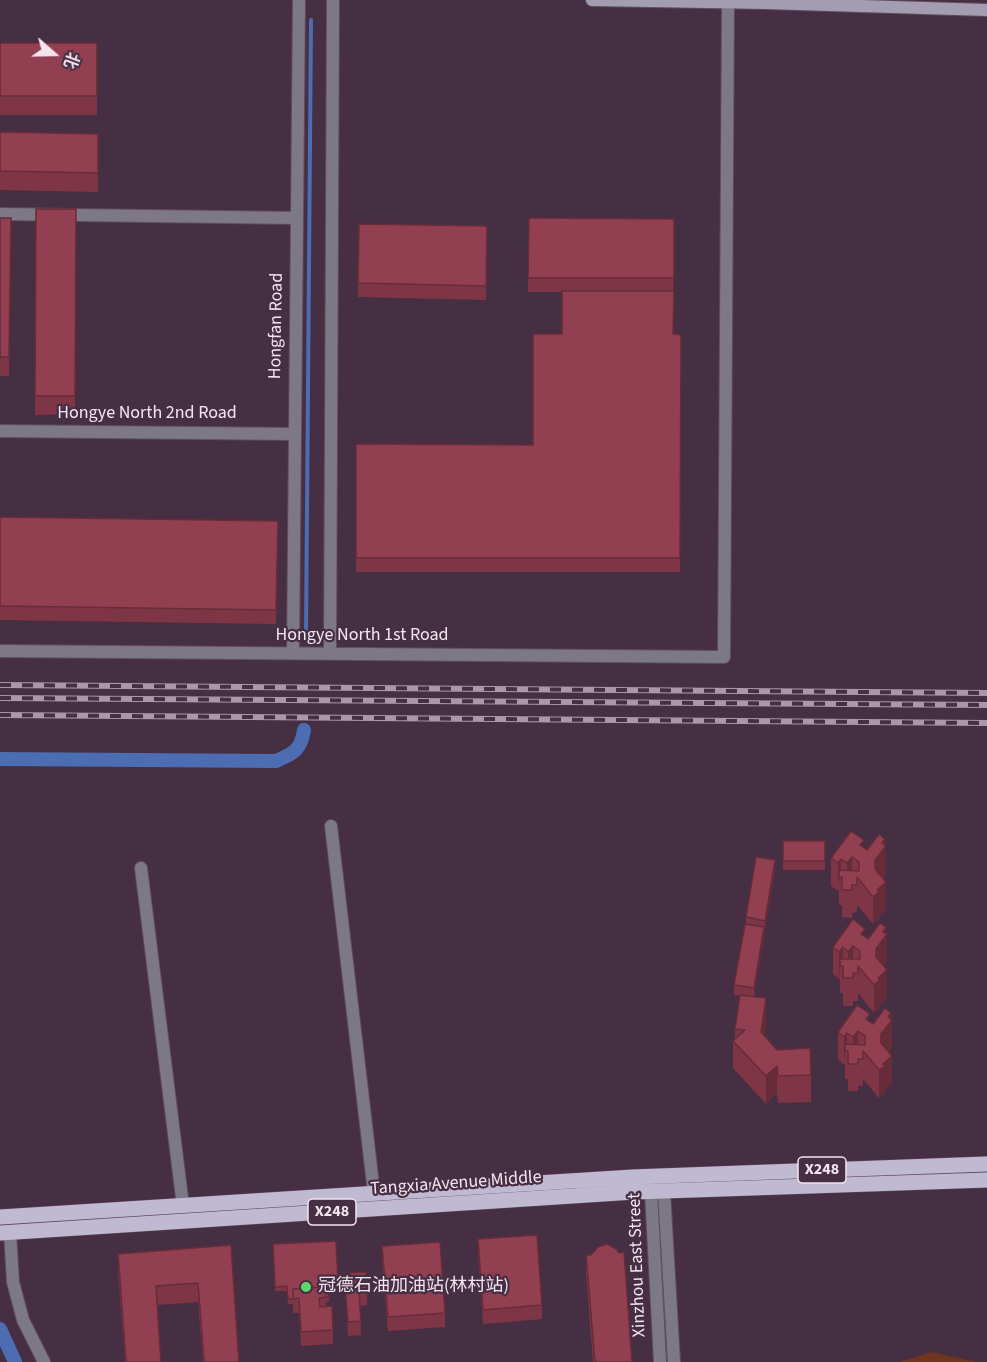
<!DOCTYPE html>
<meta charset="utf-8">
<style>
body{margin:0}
#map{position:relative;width:987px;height:1362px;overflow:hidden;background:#462f42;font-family:"Source Sans 3","Noto Sans SC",sans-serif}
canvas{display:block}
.north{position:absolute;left:24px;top:24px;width:60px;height:60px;-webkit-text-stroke:4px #462f42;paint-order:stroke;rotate:110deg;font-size:16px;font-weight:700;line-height:24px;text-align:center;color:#f3e5f0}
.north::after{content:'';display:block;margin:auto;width:21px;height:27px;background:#f3e5f0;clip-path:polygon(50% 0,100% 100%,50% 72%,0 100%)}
</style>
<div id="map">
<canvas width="987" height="1362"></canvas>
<div class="north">北</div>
</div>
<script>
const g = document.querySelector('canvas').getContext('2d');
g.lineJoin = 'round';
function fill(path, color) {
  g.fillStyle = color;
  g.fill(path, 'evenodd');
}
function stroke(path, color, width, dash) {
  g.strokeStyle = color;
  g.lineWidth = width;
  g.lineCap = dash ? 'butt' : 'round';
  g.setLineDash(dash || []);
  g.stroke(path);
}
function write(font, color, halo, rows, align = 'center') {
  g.font = font + ' "Source Sans 3","Noto Sans SC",sans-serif';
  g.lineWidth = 4.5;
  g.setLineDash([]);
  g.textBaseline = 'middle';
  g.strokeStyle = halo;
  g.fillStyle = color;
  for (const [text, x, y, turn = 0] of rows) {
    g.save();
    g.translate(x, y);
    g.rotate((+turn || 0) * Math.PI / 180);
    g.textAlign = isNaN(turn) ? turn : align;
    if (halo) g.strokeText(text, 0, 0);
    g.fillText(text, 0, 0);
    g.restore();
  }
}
fill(new Path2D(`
 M931 1352 977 1362H900Z`), '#6f351d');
stroke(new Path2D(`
 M306 633 311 20`), '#4c6db1', 4);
stroke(new Path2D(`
 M0 759 276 761C294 753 301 750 304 730
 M0 1329 15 1362`), '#4c6db1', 14);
const minor = new Path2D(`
 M0 214 297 218
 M0 431 294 434
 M0 651 724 657 728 2
 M293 653 299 0
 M330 654 333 0
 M331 826 374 1193
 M141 868 183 1206
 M10 1233 13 1282 23 1320 44 1362`);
const tertiary = new Path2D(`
 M653 1185 651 1192 660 1362
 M661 1185 664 1191 674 1362`);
const secondary = new Path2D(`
 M592 0 766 3 987 10`);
const primary = new Path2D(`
 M0 1217 633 1177 987 1164
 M0 1233 634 1192 987 1180`);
stroke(minor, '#624c5e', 14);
stroke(tertiary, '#624c5e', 14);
stroke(secondary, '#624c5e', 14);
stroke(primary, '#624c5e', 16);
stroke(minor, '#7c7985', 12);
stroke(tertiary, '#7c7985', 12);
stroke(secondary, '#a29db1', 12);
stroke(primary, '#c0b9d2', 15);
const rail = new Path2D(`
 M0 685 987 693
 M0 698 987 705
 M0 715 987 723`);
stroke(rail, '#aa98a7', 6);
stroke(rail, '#462f42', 4, [11]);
fill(new Path2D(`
 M0 43H97V115H0Z
 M0 132 98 134V192L0 190Z
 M36 209H76L75 414 35 415Z
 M0 218H11L9 376H0Z
 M529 218 674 219 673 334 681 335 680 572H356V444L533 445 562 334V292H528Z
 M359 224 487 226 486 300 358 297Z
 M0 517 278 521 276 624 0 620Z
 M783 841H825V870H783Z
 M885 845 886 873 883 878 886 909 879 916V919L873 924 857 905V912L852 913V918L842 917V905H839V890L838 891 831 886V858L864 848 867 850Z
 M775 869 765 930H764V937L754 996 766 1025 764 1036 777 1050 811 1075V1102L778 1103 777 1093 766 1104 733 1068V1041L735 1039V1029L740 996 734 995V985L746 924V917Z
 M886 934 887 962 884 966 887 998 880 1004V1008L874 1013 858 993V1001H853V1006H843V993H840V978L839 979 833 974V947L865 936 868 939Z
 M891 1019 892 1047 889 1052 892 1083 885 1090V1093L879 1098 863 1079V1086H858V1091H848V1079H845V1064L844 1065 838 1059V1032L870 1022 873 1024Z
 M478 1239 542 1305V1319L483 1324 478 1253Z
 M336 1241 338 1287H329V1301L326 1302V1306L333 1330V1344L301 1346 299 1313H293V1304H288L287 1291H275L273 1244Z
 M231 1245 239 1362H203L198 1302 157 1305 161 1362H125L118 1273V1254Z
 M382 1246 445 1313V1327L388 1331 382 1261Z
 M619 1253 632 1362H593L586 1274V1255Z
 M350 1273 367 1291V1305L360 1306 361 1335 348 1336 345 1288H350Z`), '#7e3647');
fill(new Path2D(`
 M885 839 886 873 875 888 877 890 886 882V909L879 916V919L873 924V897L875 860 882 843Z
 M852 857V885L847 891V863Z
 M841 859V877H839L838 891V863Z
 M775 860V869L765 930V921Z
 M764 927V937L754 998V988Z
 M886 927 887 962 876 976V949L883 932Z
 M853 946V973L848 979V952Z
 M843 947V966H840L839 979V952Z
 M887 970V998L880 1004V1008L874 1013V985L878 978Z
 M766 998V1025L761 1060V1032Z
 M891 1013 892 1047 881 1062 883 1064 892 1056V1083L885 1090V1093L879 1098V1070L881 1034 888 1017Z
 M858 1031V1059L853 1065V1037Z
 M847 1033V1051H845L844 1065V1037Z
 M777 1066V1093L766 1104V1076Z`), '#662c39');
const building = new Path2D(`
 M0 43H97V96H0Z
 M0 132 98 134V173L0 171Z
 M36 209H76L75 396H35Z
 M0 218H11L9 357H0Z
 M529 218 674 219V278H528Z
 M359 224 487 226 486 286 358 283Z
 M562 291H674L673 334 681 335 680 558H356V444L533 445V334H562Z
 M0 517 278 521 276 610 0 606Z
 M851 831 864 840 860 845 867 850 879 834 885 839 882 843 886 846 875 860V869L886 882 877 890 879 892 873 897 857 877V885H852V890H842V877H839V870L859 871V862L852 857 847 863 841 859 838 863 831 858Z
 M783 841H825V861H783Z
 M756 857 775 860 765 921 746 917Z
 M853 919 865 929 861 934 868 939 880 923 886 927 883 932 887 934 876 949V957L887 970 878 978 880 980 874 985 858 966V973H853V978H843V966H840V959H860V951L853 946 848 952 843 947 839 952 833 947Z
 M745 924 764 927 754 988 734 985Z
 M740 995 766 998 761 1032 777 1050 810 1048 811 1075 778 1076 777 1066 766 1076 733 1041 745 1030 735 1029Z
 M857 1005 870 1014 866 1019 873 1024 885 1008 891 1013 888 1017 892 1020 881 1034V1043L892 1056 883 1064 885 1066 879 1070 863 1051V1059H858V1064H848V1051H845V1044L865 1045V1036L858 1031 853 1037 847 1033 844 1037 838 1032Z
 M537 1235 542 1305 483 1310 478 1239Z
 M336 1241 338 1282H328L329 1297H326V1287L293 1289V1299H288L287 1286 275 1287 273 1244Z
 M440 1242 445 1313 388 1317 382 1246Z
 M607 1244 616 1249 619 1253 624 1252 632 1362H595L586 1255H591L598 1247Z
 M231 1245 239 1362H204L198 1283 156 1286 161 1362H126L118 1254Z
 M366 1272 367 1291 359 1292 361 1321 348 1322 345 1288H351L350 1273Z
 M326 1287V1297L319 1298 320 1307 332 1306 333 1330 301 1332 299 1298 293 1299V1289Z`);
fill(building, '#923f52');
stroke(building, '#662c39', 1.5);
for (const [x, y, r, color] of [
 [306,1287,6,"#5dd56c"]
]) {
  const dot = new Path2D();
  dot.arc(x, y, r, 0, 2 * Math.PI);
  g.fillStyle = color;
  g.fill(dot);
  stroke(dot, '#462f42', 2);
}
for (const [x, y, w] of [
 [822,1170,48],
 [332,1212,48]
]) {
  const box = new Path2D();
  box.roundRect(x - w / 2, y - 13, w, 26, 4.5);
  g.fillStyle = '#462f42';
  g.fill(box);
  stroke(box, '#f3e5f0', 1.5);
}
write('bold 16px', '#f3e5f0', null, [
 ["X248",822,1170],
 ["X248",332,1212]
]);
write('18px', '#f3e5f0', '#462f42', [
 ["Hongfan Road",277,326,-89],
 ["Hongye North 2nd Road",147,414],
 ["Hongye North 1st Road",362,636],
 ["Tangxia Avenue Middle",456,1184,-4],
 ["Xinzhou East Street",638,1265,-92]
]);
write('18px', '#f3e5f0', '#462f42', [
 ["冠德石油加油站(林村站)",318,1287]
], 'left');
</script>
